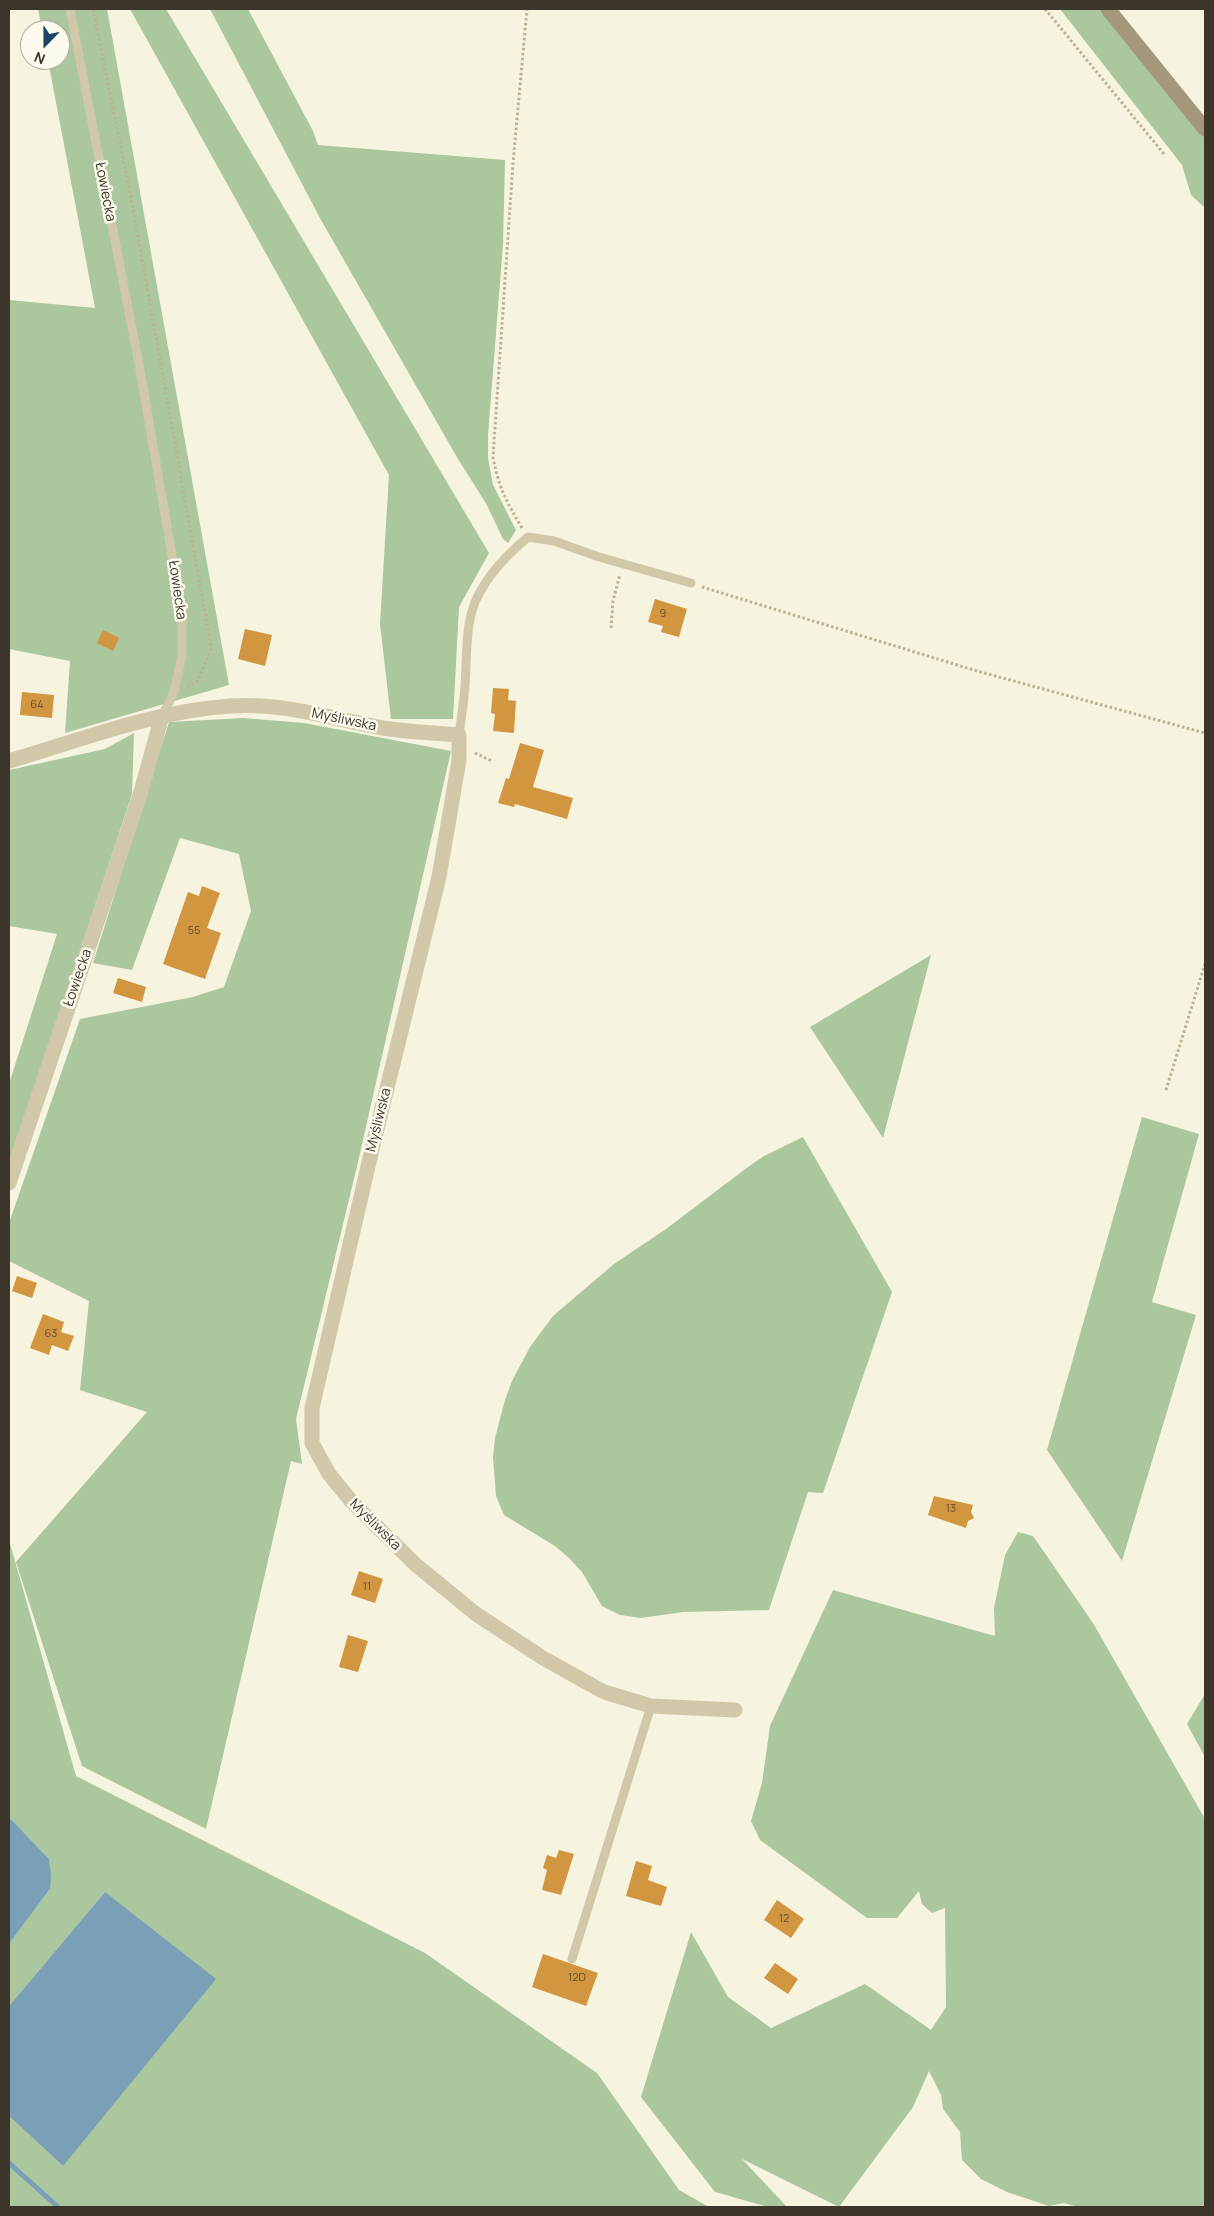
<!DOCTYPE html>
<meta charset="utf-8">
<style>
body{margin:0}
#map{position:relative;width:1214px;height:2216px;overflow:hidden;background:#f6f3df;font-family:Manrope,sans-serif}
canvas{display:block}
.frame{position:absolute;inset:0;border:10px solid #3c362a;pointer-events:none}
.north{position:absolute;left:20px;top:20px;width:50px;height:50px;box-sizing:border-box;background:#fcfaed;border:1px solid #afac9f;border-radius:50%;rotate:202deg;font-size:14px;font-weight:700;line-height:20px;text-align:center;color:#3c362a}
.north::after{content:'';display:block;margin:auto;width:18px;height:22px;background:#1a4563;clip-path:polygon(50% 0,100% 100%,50% 72%,0 100%)}
</style>
<div id="map">
<canvas width="1214" height="2216"></canvas>
<div class="frame"></div>
<div class="north">N</div>
</div>
<script>
const g = document.querySelector('canvas').getContext('2d');
g.lineJoin = 'round';
function fill(path, color) {
  g.fillStyle = color;
  g.fill(path, 'evenodd');
}
function stroke(path, color, width, dash) {
  g.strokeStyle = color;
  g.lineWidth = width;
  g.lineCap = dash ? 'butt' : 'round';
  g.setLineDash(dash || []);
  g.stroke(path);
}
function write(font, color, halo, rows, align = 'center') {
  g.font = font + ' Manrope,sans-serif';
  g.lineWidth = 5;
  g.setLineDash([]);
  g.textBaseline = 'middle';
  g.strokeStyle = halo;
  g.fillStyle = color;
  for (const [text, x, y, turn = 0] of rows) {
    g.save();
    g.translate(x, y);
    g.rotate((+turn || 0) * Math.PI / 180);
    g.textAlign = isNaN(turn) ? turn : align;
    if (halo) g.strokeText(text, 0, 0);
    g.fillText(text, 0, 0);
    g.restore();
  }
}
fill(new Path2D(`
 M38 9H107L229 685 65 733 70 661 9 649V300L95 308 48 60H60V30H42Z
 M130 9H166L489 553 459 607 453 719H391L380 624 389 475Z
 M210 9H248L313 131 318 145 505 160 503 244 488 435V458L493 485 516 530 508 543 503 539 487 505 458 459 321 220Z
 M1060 9H1102L1205 136V208L1191 195 1182 165Z
 M243 718 304 723 451 751 358 1162 296 1419 302 1464 291 1461 206 1829 82 1766 16 1562 147 1412 80 1390 89 1301 9 1261V1223L80 1019 193 997 224 987 251 911 239 854 180 838 132 970 93 963 169 722Z
 M134 733 132 794 9 1165V1084L57 934 9 926V770L105 749Z
 M931 955 883 1138 810 1027Z
 M1142 1117 1199 1134 1152 1302 1196 1315 1122 1561 1047 1450Z
 M803 1137 892 1292 823 1493 808 1492 769 1610 683 1612 641 1618 620 1615 602 1606 582 1572 569 1558 555 1546 504 1515 496 1496 493 1457 495 1438 505 1400 512 1381 530 1347 553 1316 614 1264 666 1229 748 1167 764 1156Z
 M1018 1532 1033 1536 1093 1623 1205 1819V2207H1078L1064 2203 1049 2206 1007 2192 981 2179 962 2160 960 2132 943 2109 941 2095 929 2071 913 2107 839 2207 742 2159 787 2207H768L715 2192 641 2097 691 1932 728 1997 771 2028 865 1984 931 2030 946 2007 945 1908 932 1913 922 1904 919 1891 897 1918H867L760 1840 751 1821 762 1783 770 1726 833 1590 995 1636 994 1608 1005 1555Z
 M9 1540 76 1776 425 1953 597 2073 679 2190 709 2207H9V2116L63 2166 105 1892 9 2006V1944L50 1889 49 1859 9 1817Z
 M1205 1694V1757L1187 1724Z`), '#aac79d');
fill(new Path2D(`
 M9 1817 49 1859 51 1875 50 1889 9 1944Z
 M105 1892 216 1979 63 2166 9 2116V2006Z`), '#7a9fb6');
stroke(new Path2D(`
 M9 2163 58 2207`), '#7a9fb6', 5);
fill(new Path2D(`
 M655 599 687 609 679 637 661 632 663 626 648 622Z
 M245 629 272 635 265 666 238 659Z
 M103 630 119 638 113 651 97 643Z
 M493 688 509 689 508 700 516 701 514 733 493 731 495 714 491 713Z
 M22 692 54 695 52 718 20 715Z
 M520 743 544 750 533 787 573 798 567 819 515 804 514 807 498 803 506 778 509 779Z
 M202 886 220 893 207 928 221 933 205 979 163 964 188 892 199 896Z
 M118 978 146 987 142 1002 113 993Z
 M17 1276 37 1283 32 1298 12 1291Z
 M43 1314 64 1322 61 1332 74 1336 68 1351 52 1345 49 1355 30 1348Z
 M934 1496 973 1505 971 1512 974 1518 968 1521 966 1528 928 1515Z
 M359 1571 383 1579 375 1603 351 1595Z
 M348 1635 368 1641 358 1672 339 1667Z
 M559 1850 574 1854 561 1895 542 1890 547 1870 543 1868 547 1855 556 1858Z
 M636 1861 652 1866 648 1880 667 1887 661 1906 626 1896Z
 M777 1900 804 1919 791 1938 764 1920Z
 M543 1954 598 1973 586 2006 532 1987Z
 M775 1963 798 1979 788 1994 764 1978Z`), '#d29540');
stroke(new Path2D(`
 M93 9 132 203 210 640 211 649 198 681 188 686
 M1045 9 1164 154
 M522 528C507 503 498 486 493 457L513 163 527 9
 M702 587 977 671 1205 733
 M611 628 613 601 620 574
 M475 753 492 761
 M1166 1090 1205 964`), '#bcb293', 3, [2.5, 2.5]);
stroke(new Path2D(`
 M70 9 139 364 182 613V656L174 692 162 716
 M459 735C461 719 464 702 465 686 467 659 465 627 475 602 487 575 506 556 528 537L554 541 599 557 691 583
 M572 1959 651 1706`), '#d0c8a9', 9);
stroke(new Path2D(`
 M9 761C81 740 154 711 230 706 282 702 333 719 383 728 408 732 434 733 459 735V760L439 877 373 1145 312 1408V1443L329 1474 352 1502 416 1565 476 1614 543 1658 604 1692 651 1706 735 1710
 M9 1183 140 795 162 716`), '#d0c8a9', 15);
stroke(new Path2D(`
 M1108 9 1205 129`), '#a4977a', 15);
write('11px', '#624e30', null, [
 ["9",663,614],
 ["64",37,705],
 ["55",194,931],
 ["63",51,1334],
 ["13",951,1509],
 ["11",367,1587],
 ["12",784,1919],
 ["12D",577,1978]
]);
write('14px', '#3c362a', '#fcfaed', [
 ["Łowiecka",105,192,79],
 ["Łowiecka",177,590,82],
 ["Myśliwska",344,720,12],
 ["Łowiecka",78,978,-71],
 ["Myśliwska",379,1120,-76],
 ["Myśliwska",375,1525,45]
]);
</script>
